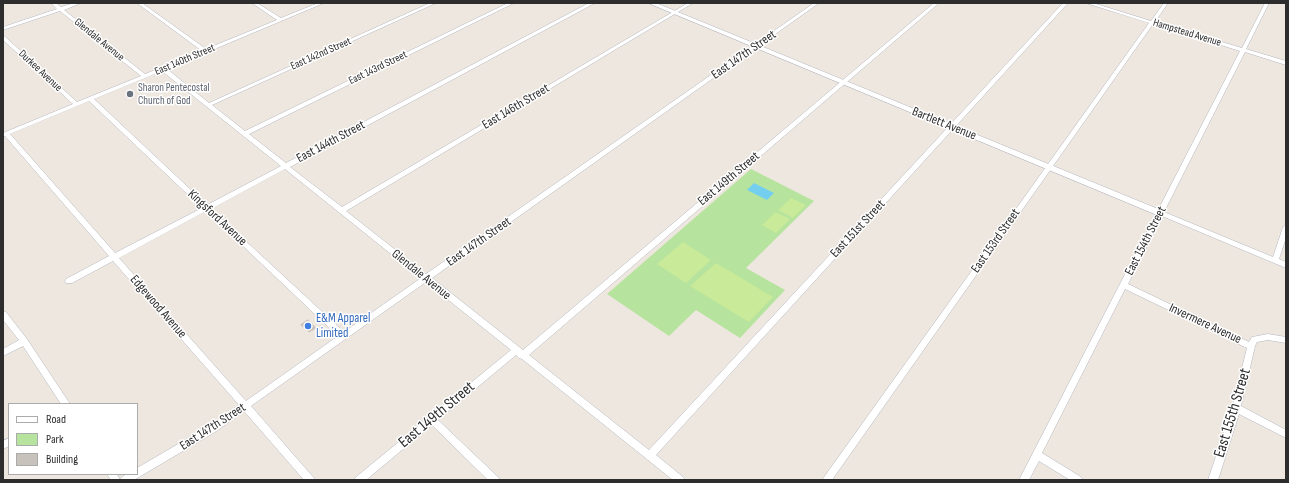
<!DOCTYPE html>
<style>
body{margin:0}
#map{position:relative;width:1289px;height:483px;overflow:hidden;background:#eee7df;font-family:"Sofia Sans Condensed",sans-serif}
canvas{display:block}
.frame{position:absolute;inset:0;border:4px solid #2d2d2d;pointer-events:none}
.legend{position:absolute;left:8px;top:403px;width:130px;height:72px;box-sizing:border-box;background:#fff;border:1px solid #ababab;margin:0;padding:5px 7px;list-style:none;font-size:12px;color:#2d2d2d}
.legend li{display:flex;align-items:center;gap:8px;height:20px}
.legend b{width:20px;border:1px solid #ababab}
</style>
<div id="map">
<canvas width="1289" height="483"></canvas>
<div class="frame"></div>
<ul class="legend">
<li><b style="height:5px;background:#fff"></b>Road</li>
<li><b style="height:11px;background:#b6e39d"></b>Park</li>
<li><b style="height:11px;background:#c7c2bb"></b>Building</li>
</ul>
</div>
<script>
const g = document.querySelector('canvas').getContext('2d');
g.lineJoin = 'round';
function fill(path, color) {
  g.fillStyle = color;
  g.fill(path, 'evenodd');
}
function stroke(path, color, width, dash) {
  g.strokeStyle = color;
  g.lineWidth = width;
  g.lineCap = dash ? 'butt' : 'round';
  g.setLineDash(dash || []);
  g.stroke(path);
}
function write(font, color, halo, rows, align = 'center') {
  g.font = font + ' "Sofia Sans Condensed",sans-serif';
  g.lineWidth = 3;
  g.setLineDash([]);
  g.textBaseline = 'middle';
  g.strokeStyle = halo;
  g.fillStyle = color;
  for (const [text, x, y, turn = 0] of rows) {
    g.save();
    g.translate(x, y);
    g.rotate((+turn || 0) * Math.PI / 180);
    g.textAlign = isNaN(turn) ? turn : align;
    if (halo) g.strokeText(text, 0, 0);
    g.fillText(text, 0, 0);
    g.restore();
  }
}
fill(new Path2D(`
 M751 169 814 201 746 268 785 290 740 338 696 310 669 336 607 294Z`), '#b6e39d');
fill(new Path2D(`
 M791 198 806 205 793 218 778 210Z
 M776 212 790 219 776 233 762 225Z
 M683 242 711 260 686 283 657 264Z
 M716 263 773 297 749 322 690 286Z`), '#c9ea99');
fill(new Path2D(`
 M754 183 774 193 767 200 747 190Z`), '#74cfee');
const building = new Path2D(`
 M308 320 316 328 309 332 301 325Z`);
fill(building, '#c7c2bb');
stroke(building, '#cac3b9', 1);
const street = new Path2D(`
 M51 3H56L61 7 74 3H81L64 10 145 74 202 51 137 3H142L206 49 277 20 252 3H257L281 18 318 3H324L167 69 209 103 430 3H436L212 105 245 131 508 3H514L249 134 286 163 589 3H595L290 167 342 207 688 3H693L346 211 426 274 814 3H819L432 278 523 350 934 3H939L529 355 649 450 1063 3H1068L656 455 683 477 685 480H673L522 359 519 358 516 355 438 420 498 477 500 480H488L432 425 366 480H354L356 477 511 350 426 282 251 406 313 477 315 480H304L244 411 215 432 134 480H111L107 474H117L120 480C123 473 131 474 137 474V468L209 426 239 405 113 261 72 283H66L65 281 66 279 109 256 5 136 3 137V133L73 104 3 40V35L77 102 141 76 60 11 3 30V27L57 9ZM162 71 281 166 207 205 94 99ZM89 101 202 208 115 253 10 134ZM285 169 421 278 344 332 211 209ZM206 211 338 336 246 401 119 258Z
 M1086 3H1093L1151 21 1164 3H1168L1155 22 1242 48 1265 3H1269L1246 49 1286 61V65L1245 52 1164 212 1273 257 1283 227 1286 225V238L1279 259 1286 262V268L1162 216 1128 284 1249 342 1252 337 1268 334 1286 337V343L1268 340 1257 342 1255 346 1241 406 1286 430V438L1239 414 1218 480H1208L1232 408 1247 348 1125 289 1042 453 1081 477 1083 480H1070L1039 461 1029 480H1019L1240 51 1153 24 832 480H822L1149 23Z
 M3 311 6 312 27 339 70 404H61L23 346 3 356V349L19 340 3 320Z
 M9 438V446L3 449V441Z`);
const secondary = new Path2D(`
 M648 3H656L1163 211 1164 213 1163 215H1157Z`);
stroke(street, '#b3b6c0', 1);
stroke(secondary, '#b3b6c0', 1);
fill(street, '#fff');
fill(secondary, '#fff');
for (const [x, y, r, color] of [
 [130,94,4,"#6b7280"],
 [308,326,4,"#3f7fe0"]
]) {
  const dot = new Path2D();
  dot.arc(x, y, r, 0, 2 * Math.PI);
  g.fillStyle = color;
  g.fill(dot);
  stroke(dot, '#fff', 1.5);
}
write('11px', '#2d2d2d', '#fff', [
 ["Hampstead Avenue",1187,33,17],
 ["Glendale Avenue",99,40,39],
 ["East 142nd Street",321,54,-24],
 ["East 140th Street",185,60,-23],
 ["East 143rd Street",378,68,-26],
 ["Durkee Avenue",40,71,43]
]);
write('11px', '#5b616d', '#fff', [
 ["Sharon Pentecostal",138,88],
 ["Church of God",138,101]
], 'left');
write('13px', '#2d2d2d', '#fff', [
 ["East 147th Street",744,55,-35],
 ["East 146th Street",516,107,-31],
 ["Bartlett Avenue",944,124,22],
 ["East 144th Street",331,142,-28],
 ["East 149th Street",729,179,-40],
 ["Kingsford Avenue",217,218,43],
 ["East 151st Street",858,229,-47],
 ["East 153rd Street",996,241,-55],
 ["East 154th Street",1146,241,-63],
 ["East 147th Street",479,242,-35],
 ["Glendale Avenue",421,275,39],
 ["Edgewood Avenue",158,307,49],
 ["Invermere Avenue",1205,324,25],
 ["East 147th Street",213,427,-33]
]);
write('13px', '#366cbe', '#fff', [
 ["E&M Apparel",316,319],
 ["Limited",316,334]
], 'left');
write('16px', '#2d2d2d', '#fff', [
 ["East 155th Street",1233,413,-73],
 ["East 149th Street",437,415,-40]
]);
</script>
